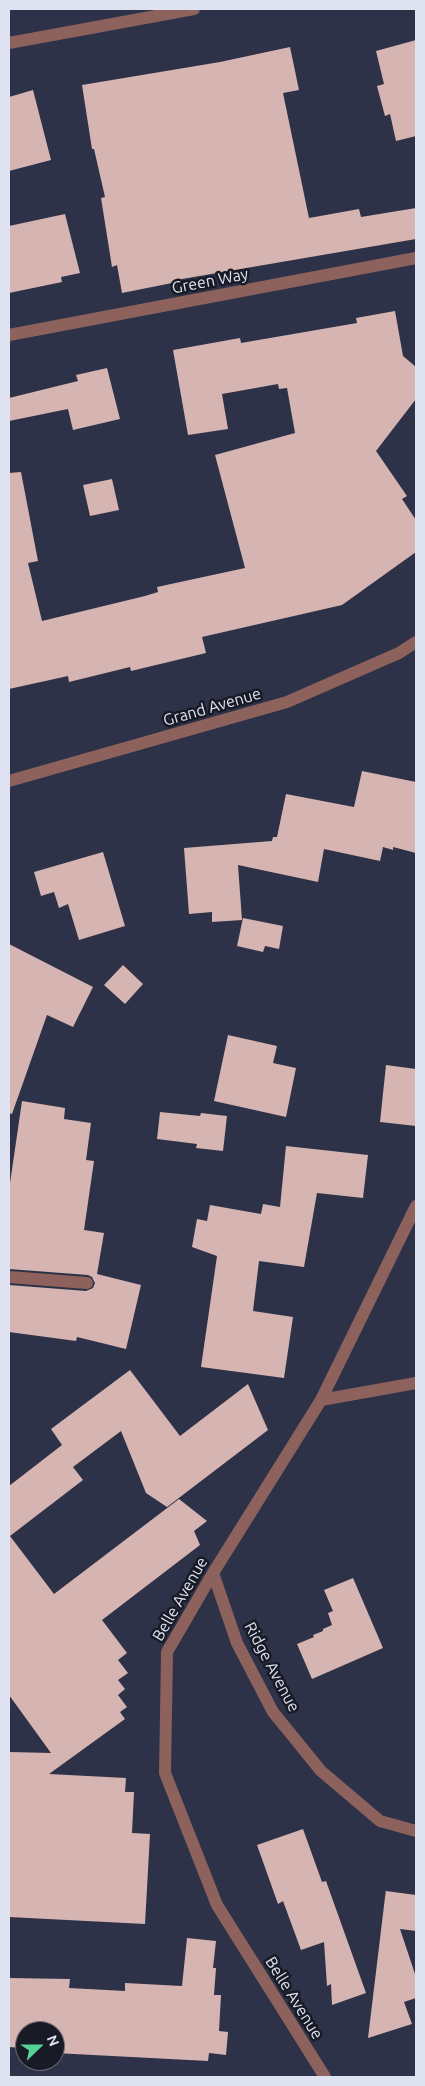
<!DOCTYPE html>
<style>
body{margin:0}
#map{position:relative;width:425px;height:2086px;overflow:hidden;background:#2d3248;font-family:Ubuntu,sans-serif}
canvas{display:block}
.frame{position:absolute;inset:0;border:10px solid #dfe3f1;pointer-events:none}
.north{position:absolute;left:15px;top:2021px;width:50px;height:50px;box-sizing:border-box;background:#181b25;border:1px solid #686b77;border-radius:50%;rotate:68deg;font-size:14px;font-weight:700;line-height:20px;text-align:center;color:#dfe3f1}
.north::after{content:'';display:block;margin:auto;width:18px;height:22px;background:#54d395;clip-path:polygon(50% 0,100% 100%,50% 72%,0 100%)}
</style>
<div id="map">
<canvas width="425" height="2086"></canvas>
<div class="frame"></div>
<div class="north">N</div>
</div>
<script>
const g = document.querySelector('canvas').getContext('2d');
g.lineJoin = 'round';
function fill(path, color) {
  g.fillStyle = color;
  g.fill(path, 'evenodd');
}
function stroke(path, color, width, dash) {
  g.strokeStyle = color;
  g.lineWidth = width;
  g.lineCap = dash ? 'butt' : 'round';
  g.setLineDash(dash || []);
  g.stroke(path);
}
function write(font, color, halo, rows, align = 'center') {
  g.font = font + ' Ubuntu,sans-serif';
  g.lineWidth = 5;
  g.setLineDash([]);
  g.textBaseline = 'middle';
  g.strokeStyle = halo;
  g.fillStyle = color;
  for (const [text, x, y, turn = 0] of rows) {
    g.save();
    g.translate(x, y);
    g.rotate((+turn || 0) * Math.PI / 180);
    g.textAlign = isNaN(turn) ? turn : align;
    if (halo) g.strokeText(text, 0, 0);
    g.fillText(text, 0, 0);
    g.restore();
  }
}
fill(new Path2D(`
 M416 40V136L396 141 390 114 385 116 377 86 384 84 376 51Z
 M290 47 299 90 283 93 309 218 359 209 361 217 416 208V239L182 279V281L122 293 117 265 112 267 101 198 105 197 94 149H92L82 85 220 62Z
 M33 90 51 160 9 171V97Z
 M65 214 80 273 61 277 62 282 9 293V226Z
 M395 311 403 356 416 367V399L376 451 407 496 402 499 416 520V552L342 605 202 637 206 653 131 671 130 667 69 682 68 676 9 689V473L21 472 38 561 28 563 42 621 145 596 158 592 157 587 245 568 215 455 295 433 287 388 279 389 278 384 222 394 228 429 188 435 173 350 240 338 241 343 357 323 356 318Z
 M107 368 120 419 73 430 68 409 9 421V398L78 381 76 375Z
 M112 479 119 510 90 516 83 485Z
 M362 771 416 782V853L393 847V850L383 847 380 861 324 849 318 882 238 865 242 920 212 922V912L189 914 184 848 272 841 273 837H277L286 794 354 807Z
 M103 852 125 926 79 940 68 904 59 908 54 892 41 896 34 872Z
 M243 918 283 926 279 949 265 946 263 952 237 946Z
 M9 944 93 987 73 1027 47 1015 12 1114 9 1113Z
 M123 965 143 984 125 1004 104 985Z
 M228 1035 277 1046 273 1063 296 1068 286 1117 214 1101Z
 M386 1065 416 1069V1126L380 1122Z
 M22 1101 65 1108 64 1119 91 1123 86 1160 94 1161 84 1230 104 1233 97 1274 141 1285 126 1349 77 1337 76 1341 9 1332V1285L86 1291 93 1288 95 1283 92 1277 88 1275 9 1269V1190Z
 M160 1112 200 1116 201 1113 227 1116 223 1151 196 1148 197 1144 157 1139Z
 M286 1146 368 1155 363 1198 317 1193 304 1267 259 1261 253 1311 293 1317 284 1378 201 1367 217 1256 192 1247 197 1219 207 1221 210 1205 261 1214 263 1204 280 1207Z
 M130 1370 180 1436 248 1384 268 1430 167 1507 146 1493 121 1431 73 1467 83 1480 10 1536 54 1594 179 1499 207 1521 194 1531 200 1545 102 1620 127 1653 118 1660 128 1673 118 1680 125 1689 118 1695 127 1707 120 1712 125 1719 49 1774 126 1778 125 1792H134L132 1833 150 1834 145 1924 9 1917V1752L51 1753 9 1695V1486L62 1445 51 1429Z
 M353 1578 383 1648 312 1679 297 1644 314 1637 313 1635 323 1631V1629L332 1625 328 1613 333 1611 324 1590Z
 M303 1829 322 1882 326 1881 366 1993 332 2005 331 1984 327 1986 324 1942 301 1950 283 1901 278 1904 257 1845Z
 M386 1889V1891L416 1895V1931L400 1929 416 1977V1998L404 2002 412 2024 368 2038Z
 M187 1938 216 1941 213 1968H216L214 1995H221L219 2031 228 2032 226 2055 209 2053 208 2061 55 2053V2031H25V2048L9 2047V1978L70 1979 69 1988 125 1991V1983L182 1986Z`), '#d6b4b1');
stroke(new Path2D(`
 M9 1277 87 1283`), '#8d625c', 12);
stroke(new Path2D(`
 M9 43 194 9
 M9 335 416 258
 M321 1400 416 1383
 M213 1573 237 1643 273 1712 321 1771 380 1821 416 1831
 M325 2077 217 1905 165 1773 167 1652 213 1573 321 1400 416 1206`), '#8d625c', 12);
stroke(new Path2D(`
 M9 781 287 702 399 653 416 642`), '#8d625c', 12);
write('16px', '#dfe3f1', '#181b25', [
 ["Green Way",210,281,-11],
 ["Grand Avenue",212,707,-16],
 ["Belle Avenue",180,1599,-60],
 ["Ridge Avenue",272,1667,62],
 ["Belle Avenue",294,1998,58]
]);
</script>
